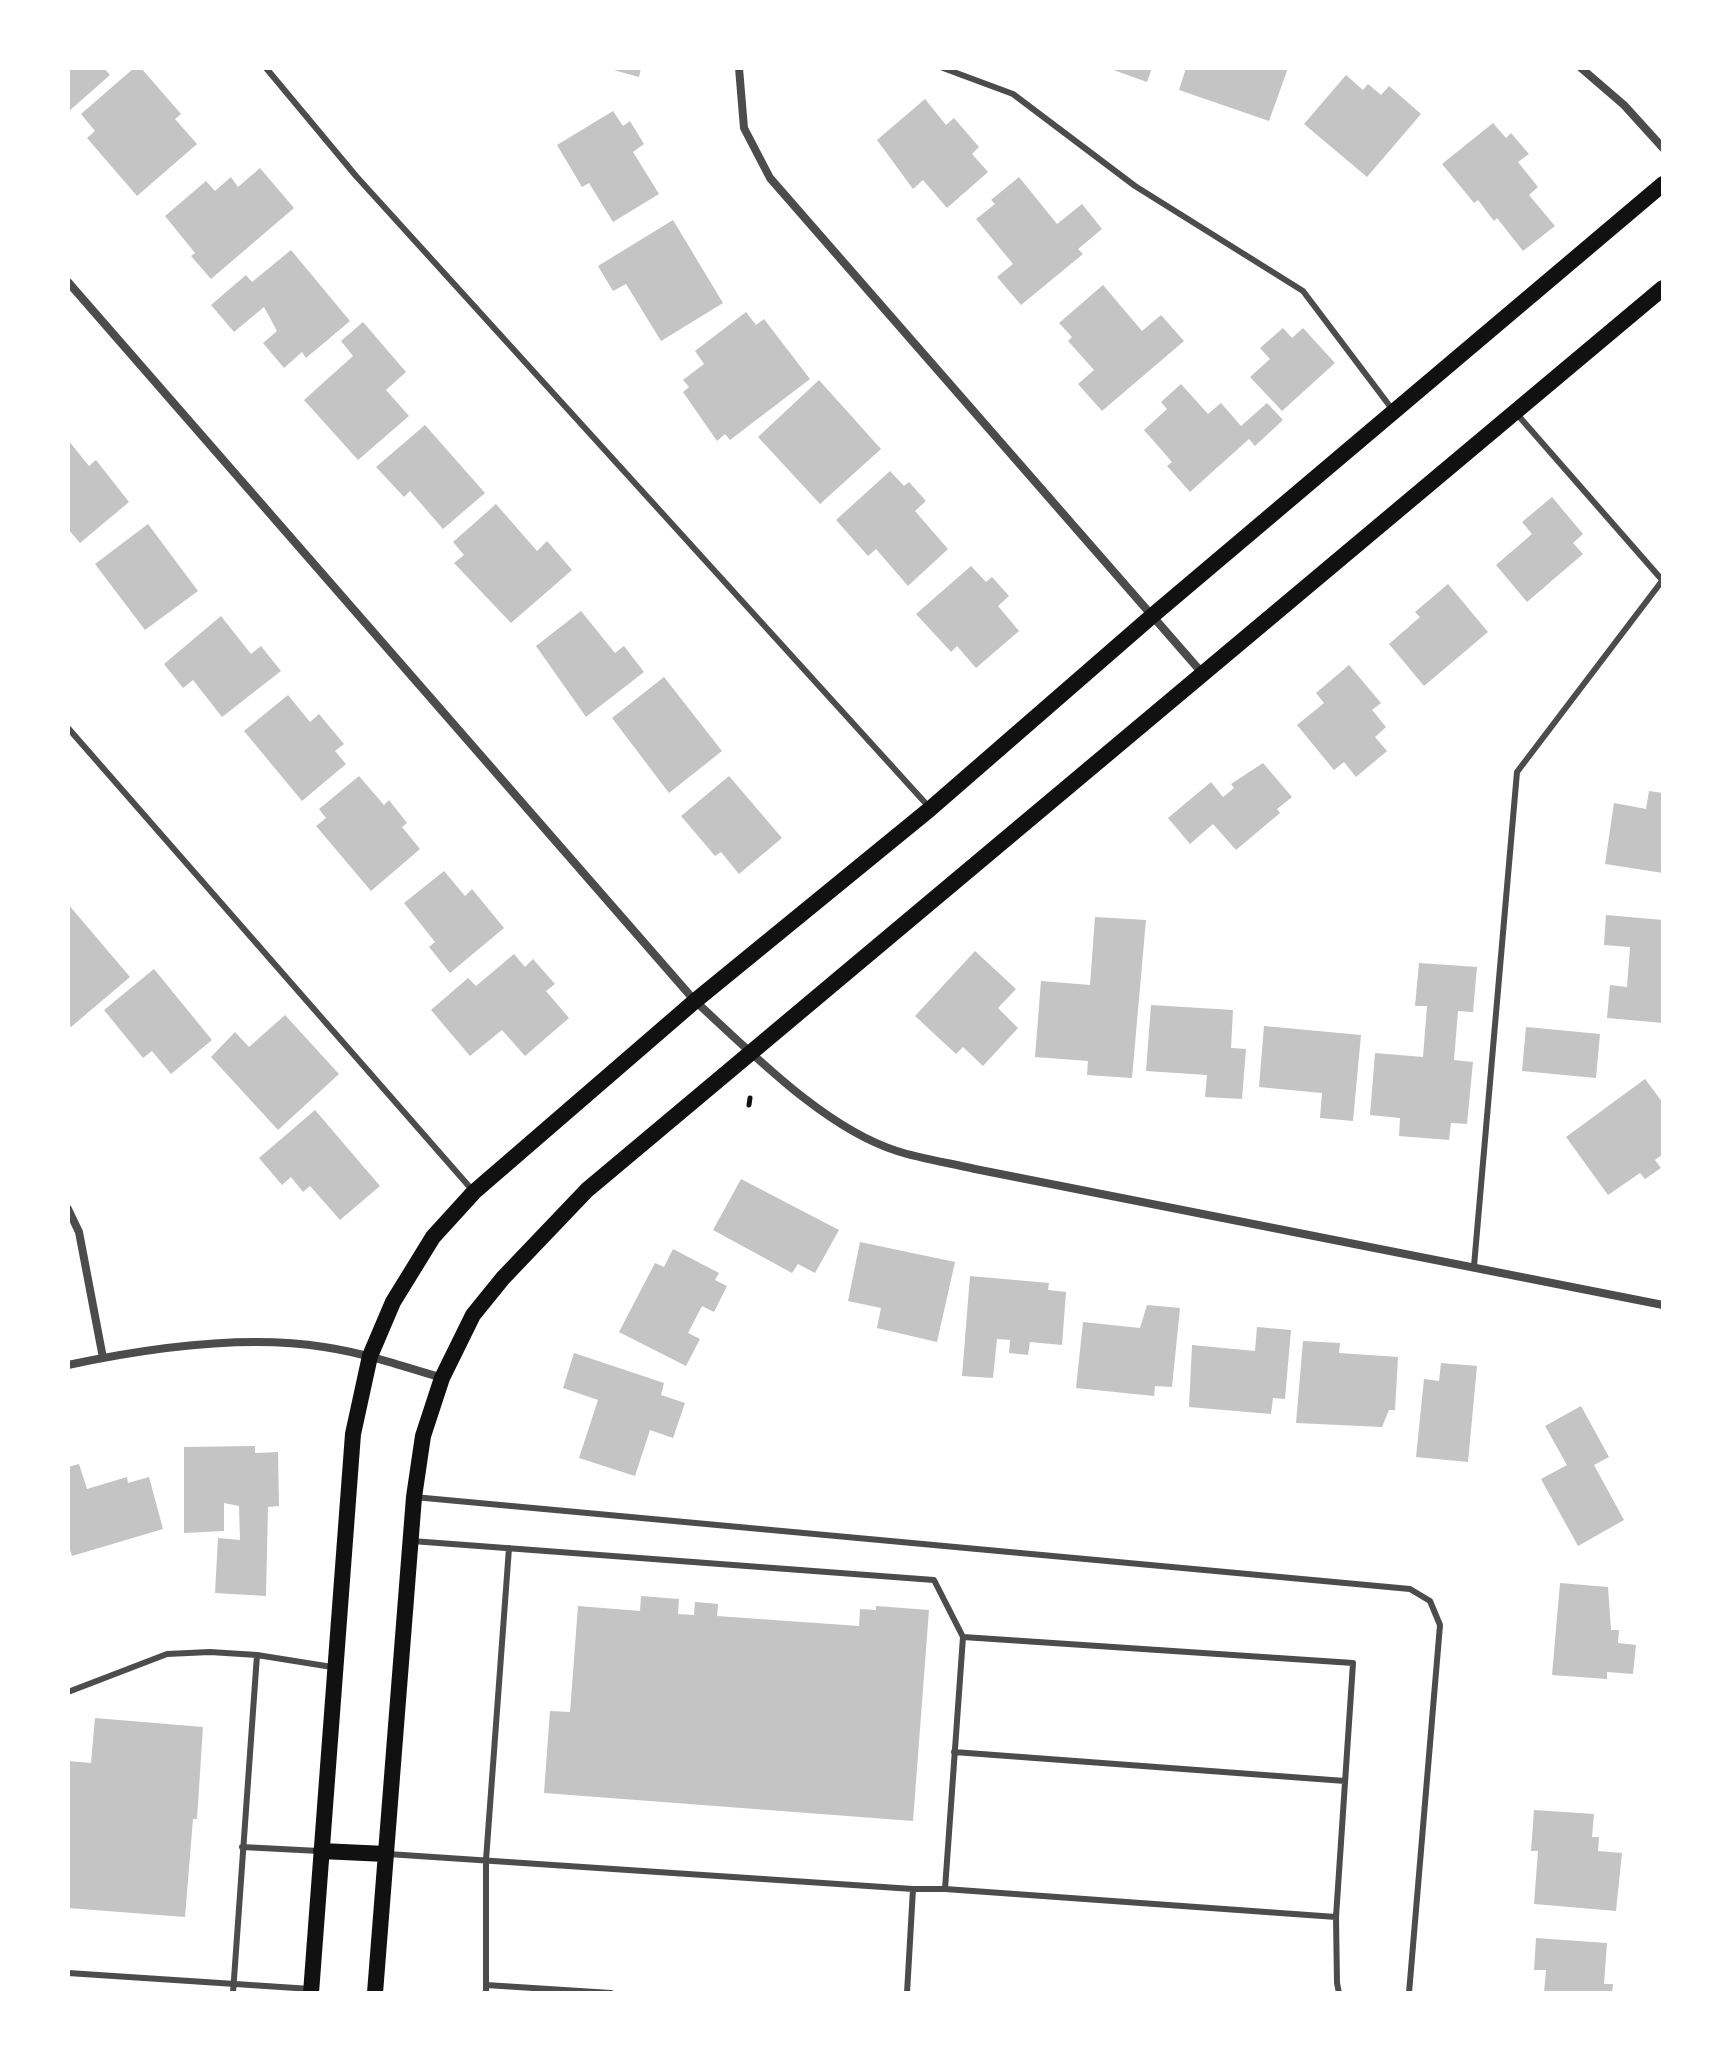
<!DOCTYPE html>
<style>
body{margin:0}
#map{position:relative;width:1731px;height:2061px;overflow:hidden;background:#fff;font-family:"Fira Sans Condensed",sans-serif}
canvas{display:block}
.frame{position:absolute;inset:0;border:70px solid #fff;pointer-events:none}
</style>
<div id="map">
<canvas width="1731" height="2061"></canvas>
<div class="frame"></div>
</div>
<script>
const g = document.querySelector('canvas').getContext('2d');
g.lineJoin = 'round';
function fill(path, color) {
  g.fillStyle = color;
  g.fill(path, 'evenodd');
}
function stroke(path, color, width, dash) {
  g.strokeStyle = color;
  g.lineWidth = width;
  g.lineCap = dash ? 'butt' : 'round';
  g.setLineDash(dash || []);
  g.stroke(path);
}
fill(new Path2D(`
 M68 68H104L110 75 68 112Z
 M134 68H141L181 114 175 119 197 144 137 196 87 138 95 131 81 114Z
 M606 68H641L639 77Z
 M1108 68H1152L1147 82Z
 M1186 68H1288L1269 121 1179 90Z
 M1346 75 1363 90 1368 84 1381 95 1389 86 1421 114 1367 177 1304 124Z
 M925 99 946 125 954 118 979 147 972 154 988 172 947 208 923 180 913 189 877 140Z
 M613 111 623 126 630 121 644 144 633 152 659 194 613 222 589 183 582 187 557 145Z
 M1493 123 1506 138 1511 133 1529 154 1518 162 1538 187 1529 195 1555 226 1523 251 1497 218 1494 221 1478 200 1474 203 1442 164Z
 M260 168 294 208 211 279 191 256 195 253 165 216 206 181 215 191 231 177 238 187Z
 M1019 177 1057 224 1082 204 1102 229 1078 249 1083 254 1021 305 997 277 1013 264 976 219 995 204 991 200Z
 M673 220 723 303 661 341 626 284 613 291 598 266Z
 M291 250 350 321 306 358 302 352 284 368 263 343 277 331 264 307 234 332 211 305 246 275 252 282Z
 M1103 285 1142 331 1161 315 1184 341 1102 411 1078 384 1094 370 1068 341 1072 337 1059 323Z
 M746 312 756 325 764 319 810 379 730 440 725 434 717 441 683 392 689 387 683 380 704 364 695 351Z
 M363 322 406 372 386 390 409 416 358 460 304 400 353 356 341 341Z
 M1283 328 1292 338 1303 328 1335 363 1282 411 1250 377 1270 359 1260 348Z
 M819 380 881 449 820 504 758 437Z
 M1181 384 1208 414 1221 403 1241 426 1267 403 1283 420 1255 446 1249 439 1190 492 1167 466 1172 462 1144 430 1167 409 1161 402Z
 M425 425 485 493 443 529 410 491 404 497 376 467Z
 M68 440 89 466 96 460 129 502 80 543 68 529Z
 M890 471 904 486 909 482 926 501 915 511 948 549 908 586 876 549 868 556 836 520Z
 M1552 497 1583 534 1573 543 1583 554 1527 602 1496 565 1532 534 1522 522Z
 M496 504 537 551 547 541 572 570 511 623 454 563 464 555 453 542Z
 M148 524 198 591 145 630 95 564Z
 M971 566 986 582 992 577 1009 596 998 606 1019 631 976 668 957 646 951 652 916 614Z
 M1448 584 1488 632 1424 686 1389 644 1420 617 1415 612Z
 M581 611 615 653 624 646 644 672 586 717 536 646Z
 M221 616 251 654 261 646 281 671 222 717 193 680 183 688 164 664Z
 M1349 665 1381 703 1372 710 1386 727 1375 737 1387 751 1356 777 1344 762 1334 770 1297 725 1324 703 1316 693Z
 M664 677 722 751 669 793 612 718Z
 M288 695 310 722 319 714 344 744 335 751 346 764 302 801 244 731Z
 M1263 763 1292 797 1277 809 1280 813 1236 850 1213 824 1190 844 1168 818 1211 782 1223 797 1234 788 1231 784Z
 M359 776 384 805 389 800 407 823 402 827 420 849 371 891 316 826 326 818 319 809Z
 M729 776 782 838 739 874 721 852 715 856 681 816Z
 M1649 791 1663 793V873L1605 864 1614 803 1646 809Z
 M444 871 465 896 472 889 504 928 450 973 429 947 435 942 404 903Z
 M68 904 130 977 71 1027 68 1023Z
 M1606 915 1663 920V1023L1607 1018 1610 985 1627 987 1630 947 1604 945Z
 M1095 917 1146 920 1132 1078 1087 1075 1088 1061 1035 1057 1041 981 1090 985Z
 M975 951 1016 989 998 1008 1018 1028 983 1066 963 1047 956 1054 915 1016Z
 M514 954 525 967 533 959 555 984 546 991 569 1018 525 1056 502 1030 470 1056 431 1010 468 978 476 986Z
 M1419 963 1477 967 1473 1012 1458 1011 1454 1060 1473 1062 1467 1124 1451 1123 1449 1140 1399 1136 1400 1118 1370 1115 1375 1053 1423 1057 1427 1006H1415Z
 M154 969 212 1040 171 1074 152 1051 143 1058 104 1010Z
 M1151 1005 1233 1010 1231 1048 1246 1049 1242 1099 1205 1097 1207 1075 1146 1071Z
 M285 1015 339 1074 278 1130 211 1057 235 1032 249 1047Z
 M1264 1026 1361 1035 1353 1121 1320 1118 1322 1093 1259 1087Z
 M1526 1027 1600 1034 1596 1078 1522 1071Z
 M1645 1079 1663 1103V1154L1655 1160 1661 1168 1645 1179 1640 1173 1608 1195 1566 1137Z
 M315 1110 380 1186 340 1220 310 1186 303 1192 291 1177 282 1185 259 1158Z
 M741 1179 839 1230 815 1273 798 1264 792 1273 713 1230Z
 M860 1242 955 1262 937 1342 877 1328 881 1308 848 1301Z
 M673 1249 719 1273 715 1280 727 1286 714 1312 702 1306 688 1333 700 1339 686 1366 619 1332 655 1263 664 1267Z
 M970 1276 1049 1283 1048 1290 1066 1292 1062 1345 1030 1342 1028 1355 1009 1353 1010 1340 997 1339 993 1378 962 1376Z
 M1147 1305 1180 1308 1172 1387 1155 1386 1154 1396 1076 1388 1083 1322 1140 1328Z
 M1257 1327 1291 1330 1285 1399 1273 1398 1271 1414 1189 1407 1192 1345 1255 1351Z
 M1303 1341 1340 1343 1339 1353 1398 1357 1395 1410H1389L1382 1427 1296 1423Z
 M574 1353 664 1383 661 1395 685 1403 673 1438 650 1430 635 1476 579 1458 598 1400 563 1388Z
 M1441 1363 1477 1366 1468 1462 1416 1457 1424 1379 1439 1381Z
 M1581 1406 1609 1457 1594 1465 1624 1520 1578 1546 1541 1479 1567 1465 1545 1426Z
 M255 1446V1453L278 1452 279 1506 268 1507 266 1596 215 1593 218 1538 240 1540 239 1506 224 1503V1531L184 1533V1447Z
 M79 1464 87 1489 127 1477 128 1483 149 1477 163 1529 72 1556 68 1543V1467Z
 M1560 1583 1608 1587 1611 1630H1619L1618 1643 1636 1645 1633 1674 1607 1672V1679L1552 1675Z
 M641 1596 679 1599 678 1614 694 1615 695 1602 718 1604 717 1616 859 1626 860 1609 876 1610V1606L929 1610 913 1821 544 1793 550 1711 570 1712 578 1606 640 1611Z
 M95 1718 203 1727 197 1819H193L185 1917 68 1908V1761L91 1763Z
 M1534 1810 1594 1814 1592 1837H1599L1598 1851 1622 1853 1616 1911 1534 1904 1538 1851H1531Z
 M1536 1938 1607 1943 1604 1984H1613L1612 1993H1544L1546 1970H1534Z`), '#c4c4c4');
stroke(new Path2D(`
 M749 1105 750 1098`), '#111', 5);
stroke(new Path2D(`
 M266 68 356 176 929 807
 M943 68 1013 94 1135 186 1303 291 1392 409
 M1516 413 1663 581
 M68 728 474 1192
 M1474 1266 1517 772 1662 581
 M414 1497 1410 1589 1430 1601 1440 1625 1409 1993
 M412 1541 934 1580 963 1637 945 1889
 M68 1692 167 1654 210 1652 257 1655 332 1667
 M954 1752 1345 1781
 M242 1847 319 1851
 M388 1854 913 1889H945L1336 1917 1353 1663 963 1637
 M1336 1917 1337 1983 1339 1993
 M68 1973 311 1989
 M486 1985 611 1993
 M233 1993 257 1655
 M486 1993V1860L509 1548
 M907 1993 913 1889`), '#4c4c4c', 6);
stroke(new Path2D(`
 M739 68 744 128 770 178 1203 674
 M1581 68 1624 105 1663 148
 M68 282 695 1001C751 1052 824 1128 897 1151 922 1159 950 1163 975 1169L1663 1305
 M68 1209 79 1232 103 1358
 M68 1365C148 1348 243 1334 324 1347 364 1353 403 1366 442 1378`), '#4c4c4c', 8);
stroke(new Path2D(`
 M321 1851 386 1854
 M311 1993 353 1434 370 1356 393 1302 433 1237 474 1192 695 1001 930 809 1152 616 1663 184
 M375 1993 414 1497 423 1436 442 1378 473 1315 503 1278 587 1190 1663 288`), '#111', 16);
</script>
